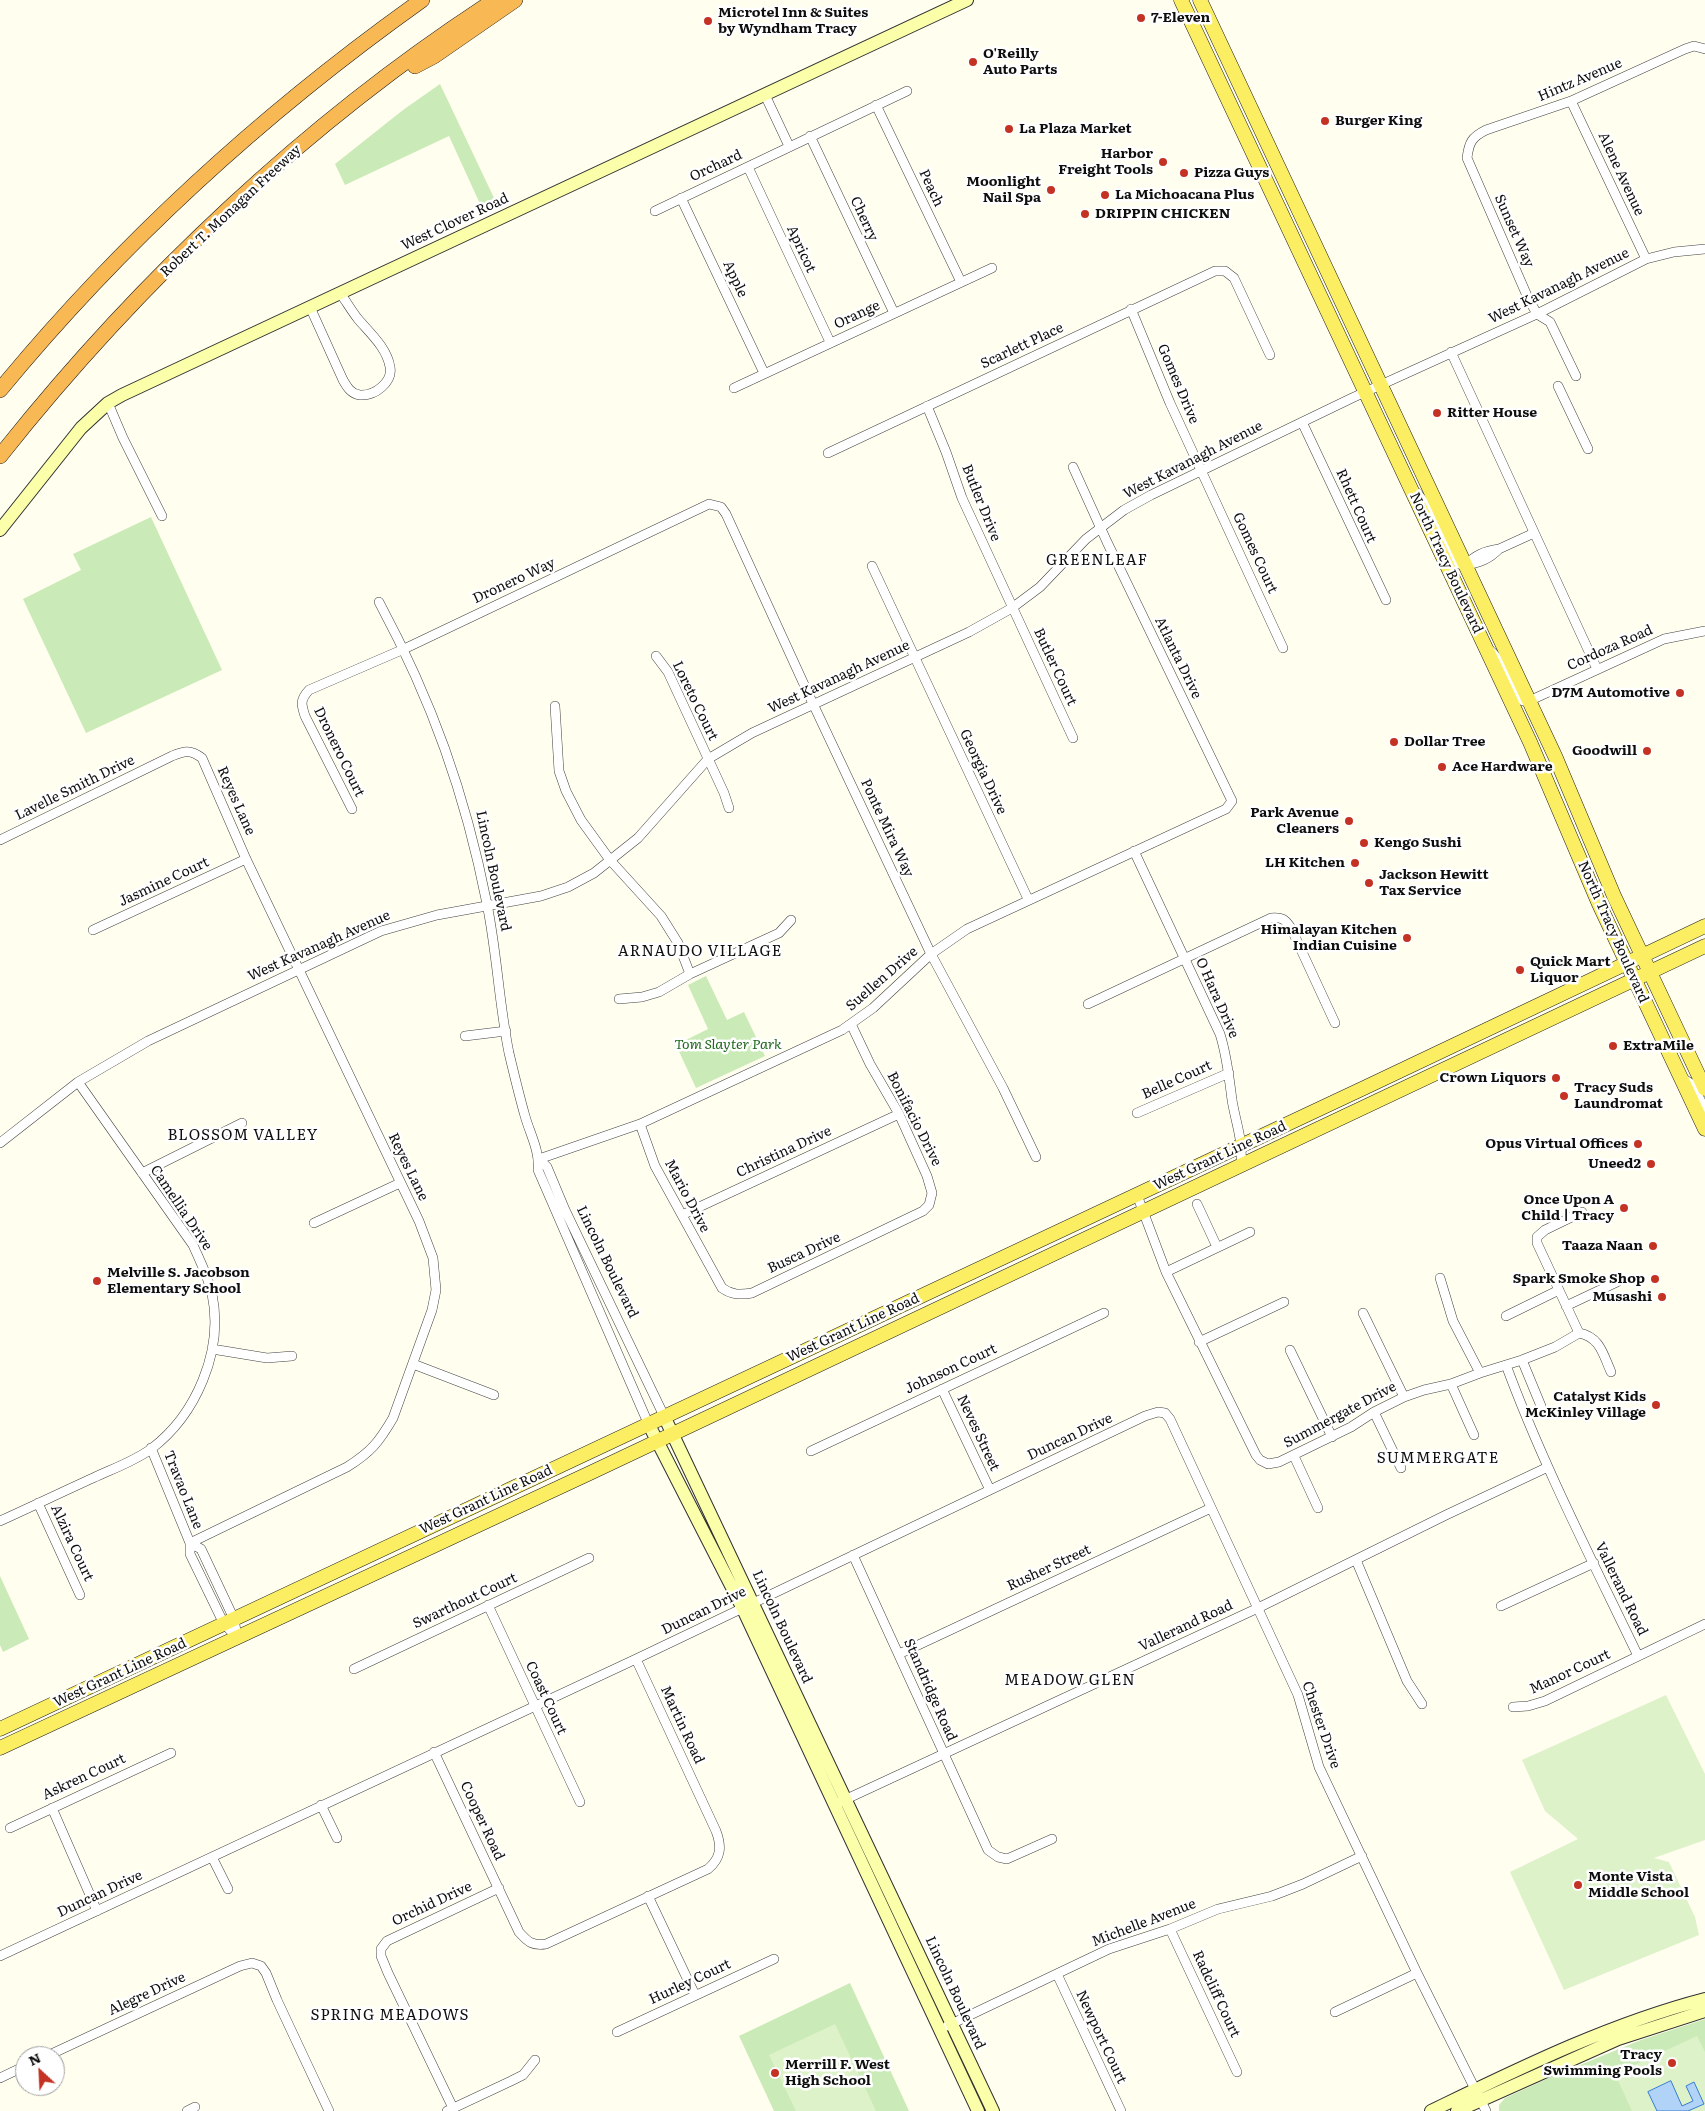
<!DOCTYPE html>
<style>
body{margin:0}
#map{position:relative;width:1705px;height:2111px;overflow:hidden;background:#fffeef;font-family:Literata,serif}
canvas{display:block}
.north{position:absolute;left:15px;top:2046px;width:50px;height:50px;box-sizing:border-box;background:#fff;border:1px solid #9f9f9f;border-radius:50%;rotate:335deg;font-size:14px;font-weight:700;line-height:20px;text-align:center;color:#0e0e0e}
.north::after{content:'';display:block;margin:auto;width:18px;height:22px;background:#c33222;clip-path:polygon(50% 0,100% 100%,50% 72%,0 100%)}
</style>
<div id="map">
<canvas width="1705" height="2111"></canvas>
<div class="north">N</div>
</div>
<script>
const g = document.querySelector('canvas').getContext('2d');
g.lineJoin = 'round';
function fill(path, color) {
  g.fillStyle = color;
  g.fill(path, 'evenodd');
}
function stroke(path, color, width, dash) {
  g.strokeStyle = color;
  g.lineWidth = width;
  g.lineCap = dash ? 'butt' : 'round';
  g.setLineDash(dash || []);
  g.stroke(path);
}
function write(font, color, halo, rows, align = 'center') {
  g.font = font + ' Literata,serif';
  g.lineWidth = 5;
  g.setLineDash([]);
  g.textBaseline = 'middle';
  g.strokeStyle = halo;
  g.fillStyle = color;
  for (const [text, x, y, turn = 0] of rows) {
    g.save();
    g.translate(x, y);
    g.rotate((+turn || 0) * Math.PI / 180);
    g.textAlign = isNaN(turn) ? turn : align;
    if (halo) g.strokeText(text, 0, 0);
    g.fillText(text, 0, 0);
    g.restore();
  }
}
fill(new Path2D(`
 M440 84 495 200 481 206 449 136 345 185 335 164 403 110Z
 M151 517 222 670 86 733 23 599 81 570 73 554Z
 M706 976 727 1020 744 1012 765 1056 696 1088 676 1045 708 1029 688 985Z
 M0 1576 29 1639 3 1652 0 1645Z
 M850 1983 909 2111H774L739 2036Z
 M1705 2019V2111H1499V2105L1505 2098 1553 2076 1641 2040Z`), '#caebb7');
fill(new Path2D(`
 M1666 1695 1705 1774V1840L1654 1858 1669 1862 1695 1917 1699 1935 1564 1990 1510 1872 1578 1839 1545 1811 1522 1760Z
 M835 2024 876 2111H796L769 2055Z
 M1697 2036 1705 2052V2111H1632L1615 2074Z`), '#def2ca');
const water = new Path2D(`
 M1671 2081 1682 2106 1693 2101 1686 2086 1694 2082 1704 2104 1688 2111H1657L1648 2092Z`);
fill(water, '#b2d3f8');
stroke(water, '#377cd1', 1);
const street = new Path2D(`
 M765 95 789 146
 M1571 101 1646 259
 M876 105 961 282
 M810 136 894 313
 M748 167 830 342
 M681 198 764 373
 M655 211 907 91
 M310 307 343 380C347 387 351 394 360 395 375 396 393 382 390 367 387 348 370 333 358 319 351 310 346 301 340 293
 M1131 309 1170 403 1283 648
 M1451 352 1597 669
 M1576 376 1550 322 1537 314 1528 298 1467 158C1469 142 1472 137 1486 130L1571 101 1685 49 1694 46 1705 49
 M1558 386 1588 449
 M734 388 992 268
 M108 403 123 438 162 516
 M927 406 946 452 962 498 1073 738
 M1302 422 1386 600
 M828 453 1215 271H1225L1234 278 1270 355
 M1417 493 1426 504 1452 559 1459 564 1465 565
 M1499 549C1489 559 1480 563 1465 565 1476 555 1484 551 1499 549Z
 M1499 549 1534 533
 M872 566 1028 899
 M379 602C432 701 465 793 487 904 497 953 499 1004 509 1053 514 1074 519 1095 525 1116 530 1134 540 1151 538 1170L648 1423
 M1487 648C1506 660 1506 690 1523 701H1529L1664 639 1705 631
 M656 656 668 672 724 793 729 808
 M555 706 559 771 566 791 581 820 610 860 661 916 678 943 690 974
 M352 809 305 716C301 704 300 700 309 690L404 649 709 504 721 507 726 514 807 691 931 954 1003 1088 1036 1157
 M0 840 172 756C184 751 190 749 202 758L246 859 419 1221 433 1258 436 1290 432 1310 393 1418C379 1442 371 1452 347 1467L190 1543
 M1134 851 1220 1034C1227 1056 1229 1077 1232 1100 1236 1124 1243 1139 1241 1165
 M93 930 246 859
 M619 999 642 997 659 992 690 974 779 933 791 920
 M1088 1004 1271 918C1282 917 1285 919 1291 928L1335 1023
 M465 1036 506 1031
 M1681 1077 1693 1085 1705 1110
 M1137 1113 1229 1073
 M640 1124 655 1166 722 1288C732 1295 740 1295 752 1293L923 1211 929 1205 932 1193 927 1176 899 1114 870 1064 851 1024
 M0 1143 78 1082 148 1041 381 931 437 915 541 896 568 887 594 873 638 838 708 759 752 733 969 632 1012 608 1040 587 1086 539 1124 510 1151 495 1352 398 1537 314 1646 259 1674 252 1705 249
 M539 1159 640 1124 842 1030 873 1008 931 954 967 929 1226 809 1232 801 1107 542 1073 467
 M539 1159 547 1167 565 1210 664 1416
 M142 1173 242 1123
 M1137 1195 1166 1272 1256 1455 1260 1460 1268 1464 1279 1462 1351 1427 1374 1412 1404 1397 1424 1390 1451 1384 1480 1373 1522 1360 1555 1347 1579 1333
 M1197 1204 1217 1247
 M682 1215 899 1114
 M314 1223 400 1183
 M1166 1272 1250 1232
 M1440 1278 1453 1321 1480 1373
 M1566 1306 1617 1282
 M1363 1313 1404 1397
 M1506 1316 1559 1290
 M1579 1333 1537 1243V1237L1545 1230 1582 1212
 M1579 1333C1600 1337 1603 1354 1611 1372
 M1199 1342 1284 1302
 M212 1349 267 1358 292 1356
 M1290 1350 1332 1437
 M1522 1360 1541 1406
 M413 1364 494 1395
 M1506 1365C1543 1465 1592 1560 1638 1656
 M1451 1384 1474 1435
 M942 1389 990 1490
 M1374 1412 1401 1468
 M151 1448 190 1543V1554L224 1624 237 1637
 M811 1451 1104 1313
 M1294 1456 1318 1508
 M38 1503 80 1595
 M0 1521C31 1507 62 1492 93 1478 112 1469 133 1462 151 1449 196 1415 224 1351 212 1294 208 1276 200 1261 193 1245L78 1082
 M190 1543 201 1549 234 1619 237 1637
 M853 1555 988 1850 998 1857 1007 1859 1052 1839
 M1356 1560 1407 1681 1422 1704
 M488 1605 580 1802
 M1501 1606 1594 1563
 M899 1654 1211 1508
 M354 1669 589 1558
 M1513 1707 1528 1706 1545 1701 1705 1624
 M434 1752 519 1932C528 1942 532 1946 546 1944L708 1869C721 1858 722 1847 716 1831L636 1659
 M840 1802 1258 1608 1446 1515 1548 1467
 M321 1805 337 1838
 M52 1808 97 1911
 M10 1828 171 1753
 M212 1857 228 1889
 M648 1896 695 1995
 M1170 1929 1237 2072
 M0 1956 636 1659 1145 1416 1158 1412 1165 1413 1170 1419 1298 1695 1319 1767 1417 1973 1486 2111
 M1057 1974 1121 2111
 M1335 2012 1417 1973
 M947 2026 1109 1949 1170 1929 1218 1909 1272 1896 1303 1884 1362 1856
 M617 2032 774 1959
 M47 2056 240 1966 252 1963 261 1966 266 1973 277 2000 329 2111
 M0 2078 25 2066
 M453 2108 388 1973 381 1956V1949L387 1941 499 1888
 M187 2111 195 2107
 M447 2111 511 2081 523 2075 535 2060`);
const secondary = new Path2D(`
 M0 530 81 428 108 403 122 395 967 0
 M664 1416 993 2111
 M648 1423 742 1607 978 2111
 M1431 2111C1520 2068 1609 2024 1705 1999
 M1457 2111 1618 2039 1705 2011`);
const primary = new Path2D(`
 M1181 0 1530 742 1599 904 1705 1129
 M1200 0 1555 756 1614 896 1705 1089
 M0 1729 1366 1087 1705 926
 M0 1748 590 1473 1705 946`);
const highway = new Path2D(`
 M415 66 434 56 515 0
 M0 390C122 242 266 111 422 0
 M0 456C138 282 308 121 495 0`);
stroke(street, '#414141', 10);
stroke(secondary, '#303030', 14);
stroke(primary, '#1f1f1f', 15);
stroke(highway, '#1f1f1f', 16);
stroke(street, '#fff', 9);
stroke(secondary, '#fbffaa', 12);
stroke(primary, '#fcee62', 14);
stroke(highway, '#f8b854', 15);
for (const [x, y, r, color] of [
 [1141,18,5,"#c33222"],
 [708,21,5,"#c33222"],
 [973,62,5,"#c33222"],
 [1325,121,5,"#c33222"],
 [1009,129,5,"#c33222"],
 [1163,162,5,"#c33222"],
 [1184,173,5,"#c33222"],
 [1051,190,5,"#c33222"],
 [1105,195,5,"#c33222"],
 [1085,214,5,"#c33222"],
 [1437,413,5,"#c33222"],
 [1680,693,5,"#c33222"],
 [1394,742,5,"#c33222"],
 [1647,751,5,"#c33222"],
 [1442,767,5,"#c33222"],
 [1349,821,5,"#c33222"],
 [1364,843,5,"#c33222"],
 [1355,863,5,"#c33222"],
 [1369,883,5,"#c33222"],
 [1407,938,5,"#c33222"],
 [1520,970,5,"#c33222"],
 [1613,1046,5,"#c33222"],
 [1556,1078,5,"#c33222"],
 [1564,1096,5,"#c33222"],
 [1638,1144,5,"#c33222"],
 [1651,1164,5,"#c33222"],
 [1624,1208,5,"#c33222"],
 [1653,1246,5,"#c33222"],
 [1655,1279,5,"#c33222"],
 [97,1281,5,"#c33222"],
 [1662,1297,5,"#c33222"],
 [1656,1405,5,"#c33222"],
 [1578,1885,5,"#c33222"],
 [1672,2063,5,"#c33222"],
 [775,2073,5,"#c33222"]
]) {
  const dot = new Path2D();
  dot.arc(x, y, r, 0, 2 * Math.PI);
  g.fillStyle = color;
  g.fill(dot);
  stroke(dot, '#fff', 2);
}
write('bold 14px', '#0e0e0e', '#fff', [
 ["Microtel Inn & Suites",718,13],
 ["by Wyndham Tracy",718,29],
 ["7-Eleven",1151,18],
 ["O'Reilly",983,54],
 ["Auto Parts",983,70],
 ["Burger King",1335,121],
 ["La Plaza Market",1019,129],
 ["Harbor",1153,154,"right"],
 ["Freight Tools",1153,170,"right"],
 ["Pizza Guys",1194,173],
 ["Moonlight",1041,182,"right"],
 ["Nail Spa",1041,198,"right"],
 ["La Michoacana Plus",1115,195],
 ["DRIPPIN CHICKEN",1095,214],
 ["Ritter House",1447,413],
 ["D7M Automotive",1670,693,"right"],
 ["Dollar Tree",1404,742],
 ["Goodwill",1637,751,"right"],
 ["Ace Hardware",1452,767],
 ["Park Avenue",1339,813,"right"],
 ["Cleaners",1339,829,"right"],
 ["Kengo Sushi",1374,843],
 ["LH Kitchen",1345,863,"right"],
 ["Jackson Hewitt",1379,875],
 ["Tax Service",1379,891],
 ["Himalayan Kitchen",1397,930,"right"],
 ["Indian Cuisine",1397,946,"right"],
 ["Quick Mart",1530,962],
 ["Liquor",1530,978],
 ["ExtraMile",1623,1046],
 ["Crown Liquors",1546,1078,"right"],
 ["Tracy Suds",1574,1088],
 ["Laundromat",1574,1104],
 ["Opus Virtual Offices",1628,1144,"right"],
 ["Uneed2",1641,1164,"right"],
 ["Once Upon A",1614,1200,"right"],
 ["Child | Tracy",1614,1216,"right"],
 ["Taaza Naan",1643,1246,"right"],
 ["Melville S. Jacobson",107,1273],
 ["Elementary School",107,1289],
 ["Spark Smoke Shop",1645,1279,"right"],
 ["Musashi",1652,1297,"right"],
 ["Catalyst Kids",1646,1397,"right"],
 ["McKinley Village",1646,1413,"right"],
 ["Monte Vista",1588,1877],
 ["Middle School",1588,1893],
 ["Tracy",1662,2055,"right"],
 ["Swimming Pools",1662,2071,"right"],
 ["Merrill F. West",785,2065],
 ["High School",785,2081]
], 'left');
write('14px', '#0e0e0e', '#fff', [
 ["Hintz Avenue",1580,80,-23],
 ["Orchard",716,166,-25],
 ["Alene Avenue",1621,174,65],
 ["Peach",931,188,65],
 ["Robert T. Monagan Freeway",231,211,-43],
 ["Cherry",864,219,65],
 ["West Clover Road",455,222,-25],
 ["Sunset Way",1514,231,66],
 ["Apricot",801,249,65],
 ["Apple",735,279,65],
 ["West Kavanagh Avenue",1559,286,-26],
 ["Orange",857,315,-25],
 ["Scarlett Place",1022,346,-25],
 ["Gomes Drive",1178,384,67],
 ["West Kavanagh Avenue",1193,460,-27],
 ["Butler Drive",981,503,68],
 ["Rhett Court",1356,506,66],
 ["Gomes Court",1255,553,65],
 ["North Tracy Boulevard",1446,563,65],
 ["Dronero Way",514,581,-25],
 ["Cordoza Road",1610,648,-24],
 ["Atlanta Drive",1178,658,64],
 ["Butler Court",1055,667,65],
 ["West Kavanagh Avenue",839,677,-25],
 ["Loreto Court",695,701,64],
 ["Dronero Court",339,752,64],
 ["Georgia Drive",983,772,65],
 ["Lavelle Smith Drive",75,788,-26],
 ["Reyes Lane",236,801,66],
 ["Ponte Mira Way",887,828,65],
 ["Lincoln Boulevard",493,871,78],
 ["Jasmine Court",164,882,-25],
 ["North Tracy Boulevard",1613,932,66],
 ["West Kavanagh Avenue",319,946,-24],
 ["Suellen Drive",882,979,-41],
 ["O Hara Drive",1217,998,66],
 ["Belle Court",1177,1080,-24],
 ["Bonifacio Drive",914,1119,63],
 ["Christina Drive",784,1152,-25],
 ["West Grant Line Road",1220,1156,-25],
 ["Reyes Lane",408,1167,64],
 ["Mario Drive",687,1196,62],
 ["Camellia Drive",181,1208,56],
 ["Busca Drive",804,1253,-25],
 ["Lincoln Boulevard",607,1262,64],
 ["West Grant Line Road",853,1328,-25],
 ["Johnson Court",951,1369,-25],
 ["Summergate Drive",1340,1415,-28],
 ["Neves Street",978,1433,65],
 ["Duncan Drive",1070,1437,-25],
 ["Travao Lane",183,1490,68],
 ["West Grant Line Road",486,1500,-25],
 ["Alzira Court",72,1543,65],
 ["Rusher Street",1049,1568,-25],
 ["Vallerand Road",1621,1589,64],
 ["Swarthout Court",465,1601,-25],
 ["Duncan Drive",704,1611,-26],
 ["Vallerand Road",1186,1626,-25],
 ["Lincoln Boulevard",782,1627,65],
 ["Manor Court",1570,1672,-25],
 ["West Grant Line Road",120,1673,-25],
 ["Standridge Road",930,1690,66],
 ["Coast Court",546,1698,65],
 ["Martin Road",682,1725,65],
 ["Chester Drive",1321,1725,71],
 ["Askren Court",84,1777,-25],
 ["Cooper Road",482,1821,65],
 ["Duncan Drive",100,1894,-25],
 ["Orchid Drive",432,1904,-25],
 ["Michelle Avenue",1144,1923,-21],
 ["Hurley Court",690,1982,-25],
 ["Lincoln Boulevard",955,1993,65],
 ["Alegre Drive",147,1994,-25],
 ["Radcliff Court",1216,1994,65],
 ["Newport Court",1101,2037,65]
]);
write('italic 14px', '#20681c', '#fff', [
 ["Tom Slayter Park",728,1045]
]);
g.letterSpacing = '1px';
write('15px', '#0e0e0e', '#fff', [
 ["GREENLEAF",1097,561],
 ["ARNAUDO VILLAGE",700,952],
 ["BLOSSOM VALLEY",243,1136],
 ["SUMMERGATE",1438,1459],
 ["MEADOW GLEN",1070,1681],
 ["SPRING MEADOWS",390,2016]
]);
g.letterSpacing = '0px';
</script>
